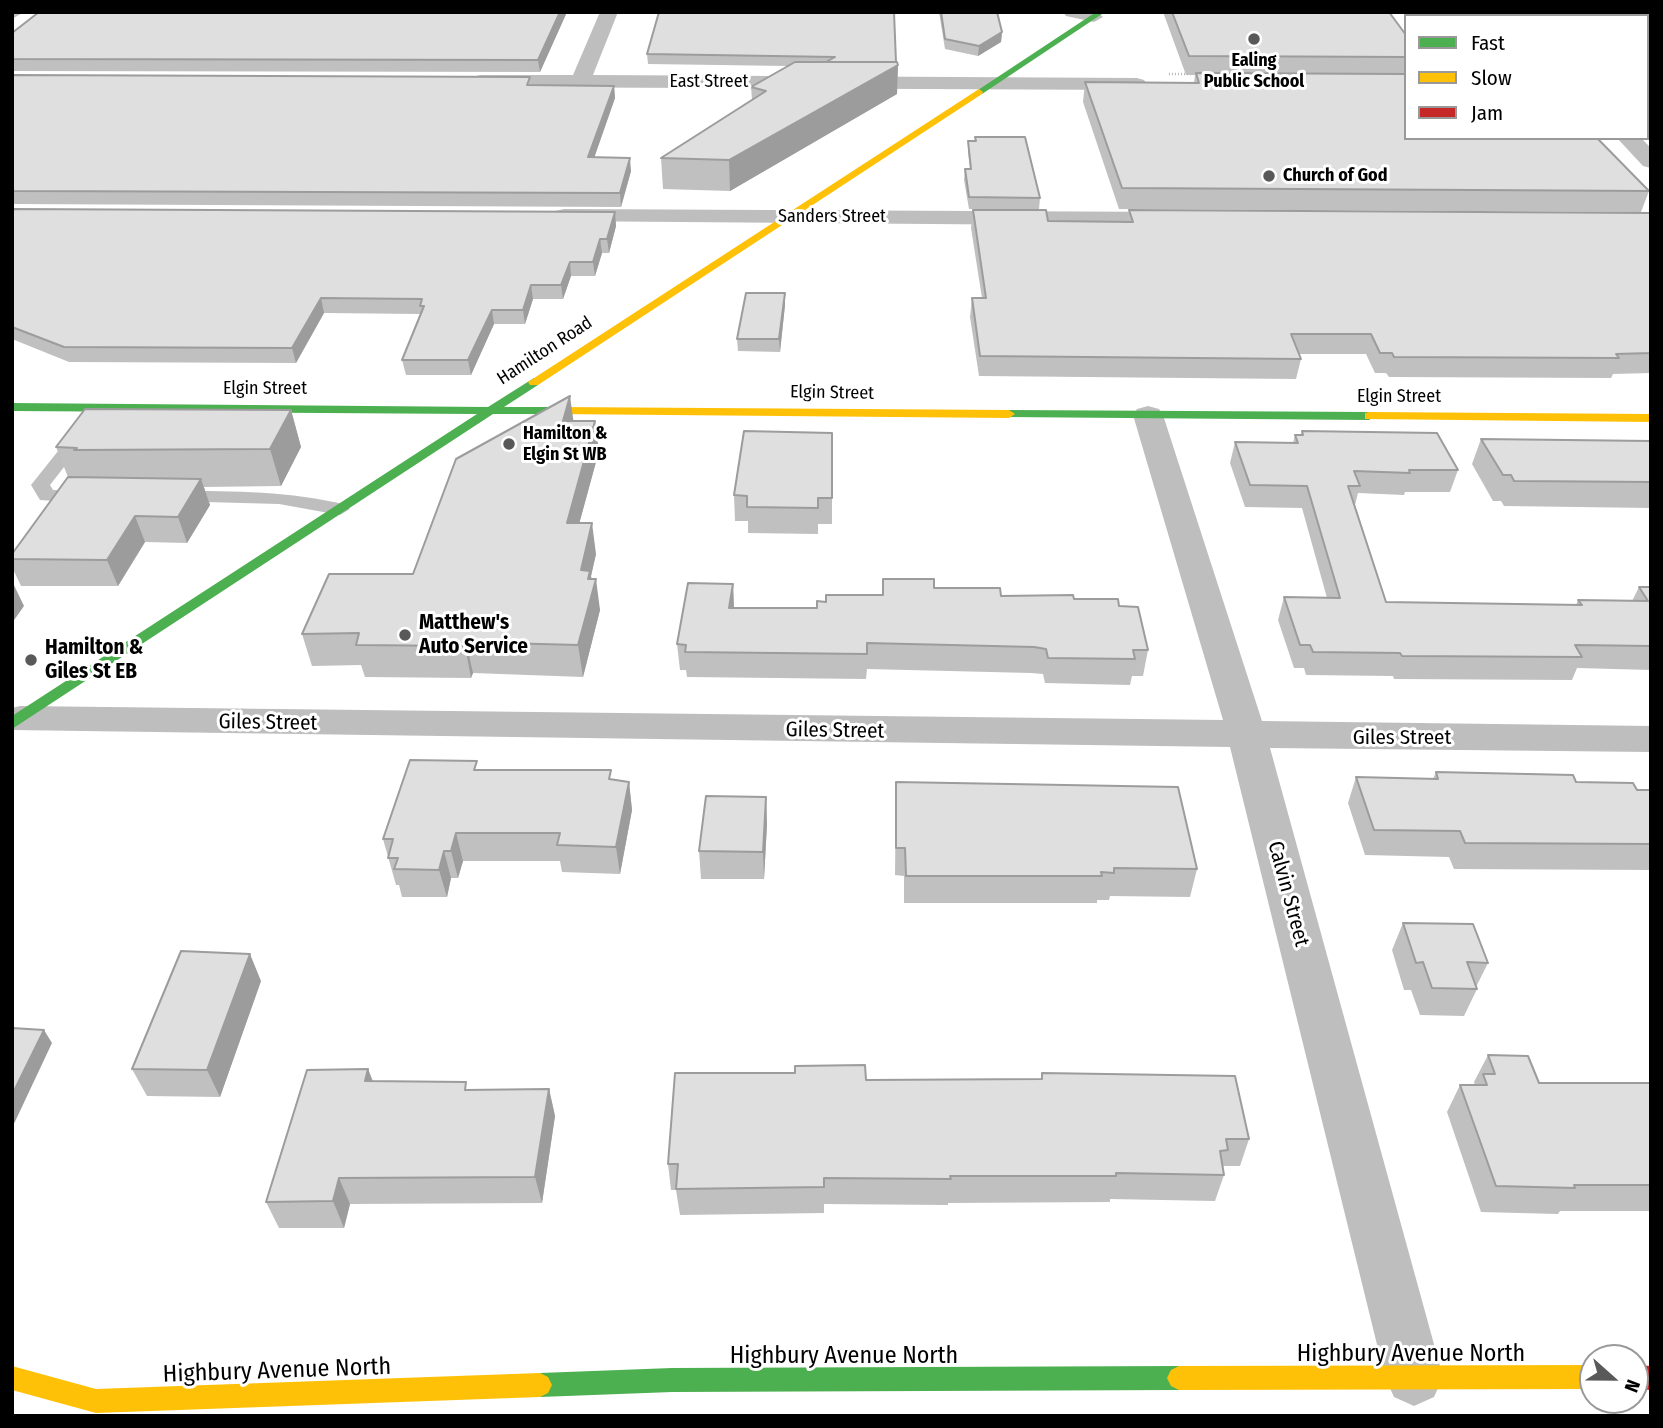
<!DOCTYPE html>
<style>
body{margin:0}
#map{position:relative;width:1663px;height:1428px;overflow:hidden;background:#fff;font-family:"Fira Sans Condensed",sans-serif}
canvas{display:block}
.frame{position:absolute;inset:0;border:14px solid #000;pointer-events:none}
.legend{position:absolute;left:1404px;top:14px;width:245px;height:126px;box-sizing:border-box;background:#fff;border:2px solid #999;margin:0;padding:9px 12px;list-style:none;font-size:21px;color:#000}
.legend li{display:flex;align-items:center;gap:14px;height:35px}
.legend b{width:35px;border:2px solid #999}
.north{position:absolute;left:1579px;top:1344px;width:70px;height:70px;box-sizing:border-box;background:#fff;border:2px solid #999;border-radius:50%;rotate:111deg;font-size:19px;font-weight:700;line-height:28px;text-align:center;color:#000}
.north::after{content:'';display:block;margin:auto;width:24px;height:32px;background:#595959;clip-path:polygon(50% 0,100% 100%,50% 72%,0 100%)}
</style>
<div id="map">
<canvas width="1663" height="1428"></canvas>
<div class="frame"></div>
<ul class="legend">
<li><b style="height:9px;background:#4caf50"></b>Fast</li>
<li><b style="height:9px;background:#ffc107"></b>Slow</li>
<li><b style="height:9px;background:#c62828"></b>Jam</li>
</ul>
<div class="north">N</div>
</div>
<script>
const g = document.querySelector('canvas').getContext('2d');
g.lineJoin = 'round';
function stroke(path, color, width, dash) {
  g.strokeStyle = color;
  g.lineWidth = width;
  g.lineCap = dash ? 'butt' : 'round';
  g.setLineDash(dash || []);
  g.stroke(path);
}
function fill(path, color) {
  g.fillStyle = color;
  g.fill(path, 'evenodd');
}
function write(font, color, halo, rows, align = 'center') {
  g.font = font + ' "Fira Sans Condensed",sans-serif';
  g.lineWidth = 6;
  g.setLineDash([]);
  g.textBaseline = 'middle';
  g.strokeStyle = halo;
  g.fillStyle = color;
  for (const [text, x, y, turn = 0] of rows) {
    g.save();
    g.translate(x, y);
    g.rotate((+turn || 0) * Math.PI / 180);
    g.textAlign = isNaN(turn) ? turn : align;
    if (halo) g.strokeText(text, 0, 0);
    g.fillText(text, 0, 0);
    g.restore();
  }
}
stroke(new Path2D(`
 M1169 74H1192`), '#b9b9b9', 2.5, [1, 2]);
fill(new Path2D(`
 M1426 12H1505L1521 16H1442Z
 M1651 14V20H1647V16H1642Z
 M80 430 89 435 50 485 53 490 86 491 96 497 86 503 40 500 31 485 74 431Z
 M176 491C234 491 290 491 347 505L350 509 340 515 279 504 169 501 166 497 169 493Z`), '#bebebe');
fill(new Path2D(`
 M12 12H24L12 19Z
 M600 12H618L593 75 1137 78 1144 80 1147 84 1144 88 1137 90 480 87 473 85 470 81 473 77 480 75H573Z
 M1063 12H1097L1103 17 1094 22 1066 16Z
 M1647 79H1651V91H1647Z
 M1617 138H1641L1651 148V168L1643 166Z
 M564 209 1180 212 1189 214 1192 219 1189 224 1180 226 555 221 552 216 555 211Z
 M1148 406 1159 409 1163 415 1262 721 1651 726V752L1270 748 1443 1377 1434 1397 1414 1406 1394 1397 1385 1377 1230 747 12 730V708L20 706 1223 720 1133 415 1137 409Z`), '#bebebe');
fill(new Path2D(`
 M1096 12H1105L982 94 975 92Z
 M534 378 538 379V385L504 407H559L565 411 563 414H493L12 729V716L477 414 12 411V403L488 407Z
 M1009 410 1369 412 1375 416 1369 420 1005 417V411Z
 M1179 1366 1187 1370 1191 1378 1187 1386 1179 1390 672 1392 540 1397 532 1393 528 1385 532 1377 540 1373 672 1368Z`), '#4caf50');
fill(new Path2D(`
 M979 89 983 92 982 94 538 385H530L528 382Z
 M559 407 1009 410 1015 414 1009 418 555 414 553 411Z
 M1369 412 1651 414V422L1365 419V413Z
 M1593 1365V1389L1179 1390 1171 1386 1167 1378 1171 1370 1179 1366Z
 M12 1366 96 1389 540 1373 548 1377 552 1385 548 1393 540 1397 96 1413 12 1390Z`), '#ffc107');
fill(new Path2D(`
 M1635 1365 1651 1366V1390L1635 1389Z`), '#c62828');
fill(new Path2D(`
 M567 12 540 72 12 71V33Z
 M659 12 896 62 898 65 897 94 730 191 663 189 661 158 752 100 751 87 788 66 648 64 647 54Z
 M939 12H997L1002 32 1001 42 978 56 945 49Z
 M1163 12H1389L1406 35V138L1649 191 1641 212 1119 209 1083 102 1085 82 1194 83 1195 75H1186Z
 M12 75 530 77 531 85 614 86 615 98 594 157 631 171 621 207 12 204Z
 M1647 95H1651V117L1647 114Z
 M975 137 1040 198 1039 209H969L964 180 965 169H970L968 152V141H975Z
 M12 209 615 212 616 226 609 253H602L595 276H571L563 299H533L525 324H494L471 375H406L402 360 421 314 324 313 296 363 69 362 12 339Z
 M973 210 1048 221 1127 222 1129 210 1651 213V373L1613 374 1611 378 1389 377 1386 373H1375L1366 354H1299L1301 359 1296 379 979 376 970 317 972 298H982L971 228Z
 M785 305 780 352 738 351 737 339Z
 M291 410 301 447 281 486 204 487 210 505 187 543 145 542 118 586H21L12 567V554L68 477 56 447Z
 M574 421 599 451 579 523 596 554 591 576 600 610 583 677 473 673 471 678 365 677 361 665 312 666 302 634 413 574Z
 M1302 431 1458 470 1450 492H1405L1404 495 1358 493 1355 505 1386 602 1576 605 1578 600 1632 601 1639 587H1651V670L1577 668 1572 680 1394 679 1393 676 1306 675 1304 668H1294L1278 620 1284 597 1327 598 1302 508 1245 507 1230 463 1235 442 1293 443 1295 435H1301Z
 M832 433V524H818V534L748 533V521H735L734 495Z
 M1481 439 1651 441V508L1504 506 1501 501H1493L1472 464Z
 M883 579 934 588 1001 596 1074 599 1119 606 1148 650 1143 676H1132L1130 685 1045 683 1043 674 1031 673 867 669 866 679 687 677 686 670H680L677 644 733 584 734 608H817L826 602 882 595Z
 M479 770 612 779 629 782 632 810 620 874 562 872 560 861H463L458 878H451L447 897H402L399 885H396L383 839Z
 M1436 772 1576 782 1637 790H1651V870L1454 869 1449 857 1365 855 1348 803 1356 777 1433 779Z
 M896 782 1197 869 1190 897 1110 896 1109 900H1097V903H904V876L895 875Z
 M766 797 767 824 764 879H701L699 851Z
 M1403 923 1488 963 1476 987 1477 989 1464 1016 1420 1015 1411 990H1404L1392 950Z
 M261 981 220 1097 147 1096 132 1069Z
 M1488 1055 1539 1083H1651V1211H1560L1558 1214 1481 1212 1447 1112 1460 1085H1475L1474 1082Z
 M368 1069 373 1081 469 1090 549 1089 555 1116 542 1203 350 1204 344 1228H279L266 1202Z
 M1042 1073 1249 1139 1240 1166H1223L1224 1175 1215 1201 1110 1199V1202L948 1203V1205L824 1204V1213L680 1215 676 1190H671L668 1164 866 1080 1041 1079Z`), '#c0c0c0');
fill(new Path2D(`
 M560 12H567L540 72 538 60Z
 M1002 32 1001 42 978 56 979 46Z
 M898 65 897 94 730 191 729 160Z
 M614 86 615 98 590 170 588 157Z
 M630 158 631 171 621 207 620 193Z
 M615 212 616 226 609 253 607 239Z
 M600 239 602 253 595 276 593 262Z
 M570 262 571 276 563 299 561 285Z
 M531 285 533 299 525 324 523 310Z
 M785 293V305L780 352 779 339Z
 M321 298 324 313 296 363 292 348Z
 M492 310 494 324 471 375 468 360Z
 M570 396 574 425 563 421Z
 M291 410 301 447 281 486 270 449Z
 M595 421 599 451 571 554 567 523Z
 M201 479 210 505 187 543 178 517Z
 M135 516 145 542 118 586 107 560Z
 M592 523 596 554 591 576 593 592 596 579 600 610 583 677 578 645 581 570Z
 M12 581 24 606 12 623Z
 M733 584 734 609 729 608Z
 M466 642 473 673 471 678 465 646Z
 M629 782 632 810 620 874 616 847Z
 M766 797 767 824 764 879 763 852Z
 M456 833 463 861 458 878 451 851Z
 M444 851 451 878 447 897 439 870Z
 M250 954 261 981 220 1097 207 1070Z
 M44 1030 52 1043 12 1128V1095Z
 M368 1069 378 1096 365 1081Z
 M549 1089 555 1116 542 1203 535 1177Z
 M339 1178 350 1204 344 1228 333 1201Z`), '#9c9c9c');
const building = new Path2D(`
 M39 12H560L538 60 12 59V33Z
 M659 12H894L896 62H826L835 57 647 54Z
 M941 12H997L1002 32 979 46 945 39Z
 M1172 12H1389L1406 35V57L1189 56Z
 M795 62H897L898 65 729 160 661 158 766 91 751 87Z
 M1196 73 1406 74V138H1597L1649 191 1122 188 1085 82 1199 83Z
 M12 75 530 77 527 85 614 86 588 157 630 158 620 193 12 191Z
 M975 137H1025L1040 198 969 197 965 169H971L968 141H976Z
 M12 209 615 212 607 239H600L593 262H570L561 285H531L523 310H492L468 360H402L424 306H420L422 299 321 298 292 348 64 347 12 327Z
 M973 210H1046L1048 221 1133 222 1129 210 1651 213V353L1616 354 1619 358 1394 357 1392 353H1380L1371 334H1291L1301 359 980 356 972 298H986Z
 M746 293H785L779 339H737Z
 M570 396 563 421H595L567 523H592L581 570 590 571 588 579H596L578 645 466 642 465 646 356 645 359 633 302 634 329 574H413L456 459Z
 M85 409 291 410 270 449 74 450 77 448 56 447Z
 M744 431 832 433V498H818V508L747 507V496L734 495Z
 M1302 431 1437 433 1458 470H1409L1410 473 1354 471 1360 486H1348L1386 602 1582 605 1578 600 1648 601 1639 587H1651V646L1575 645 1582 657 1402 656 1400 653 1313 652 1310 645H1300L1284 597 1340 598 1307 486 1250 485 1235 442 1298 443 1295 435H1303Z
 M1481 439 1651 441V482L1514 481 1511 475H1503Z
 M68 477 201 479 178 517 135 516 107 560 12 559V554Z
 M883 579H934V588H1000L1001 596 1073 595 1074 599H1118L1119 606 1138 607 1148 650H1133L1135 659 1048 658 1046 649 1034 647 867 643V654L685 652 686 645 677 644 688 583 733 584 729 608H817V601L826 602V595H883Z
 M410 760 477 761 474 770H611L609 779 629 782 616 847 557 845 560 833H456L451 851H444L439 870 394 869 398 858H388L393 839H383Z
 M1436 772 1573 775 1576 782 1633 783 1637 790H1651V844L1465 843 1460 831 1374 830 1356 777 1438 779Z
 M896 782 1178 787 1197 869 1114 868V873L1101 872 1102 876H906L905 848H896Z
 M706 796 766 797 763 852 699 851Z
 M1403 923 1473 924 1488 963 1467 962 1477 989 1432 988 1423 962 1416 963Z
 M181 951 250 954 207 1070 132 1069Z
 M12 1028 44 1030 12 1095Z
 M1488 1055 1528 1056 1539 1083H1651V1185H1574L1575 1188 1496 1186 1460 1085H1487L1483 1074H1495Z
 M865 1065 866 1080 1042 1079V1073L1235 1076 1249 1139H1226L1228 1150 1220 1151 1224 1175 1116 1173V1176H950L951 1179 824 1178V1187L676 1189 678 1164H668L675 1073H795V1066Z
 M368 1069 365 1081 466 1082 465 1090 549 1089 535 1177 339 1178 333 1201 266 1202 307 1070Z`);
fill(building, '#dfdfdf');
stroke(building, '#9c9c9c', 2);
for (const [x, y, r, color] of [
 [1254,39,7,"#595959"],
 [1269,176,7,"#595959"],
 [509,444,7,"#595959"],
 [405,635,7,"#595959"],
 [31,660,7,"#595959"]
]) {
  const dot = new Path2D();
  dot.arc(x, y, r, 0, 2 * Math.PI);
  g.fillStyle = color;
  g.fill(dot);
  stroke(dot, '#fff', 2.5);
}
write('bold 18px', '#000', '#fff', [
 ["Ealing",1254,61,"center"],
 ["Public School",1254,82,"center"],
 ["Church of God",1283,176],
 ["Hamilton &",523,434],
 ["Elgin St WB",523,455]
], 'left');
write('18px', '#000', '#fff', [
 ["East Street",709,82],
 ["Sanders Street",832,217],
 ["Hamilton Road",545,351,-33],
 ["Elgin Street",265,389],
 ["Elgin Street",832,393,1],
 ["Elgin Street",1399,397]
]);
write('bold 21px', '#000', '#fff', [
 ["Matthew's",419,623],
 ["Auto Service",419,647],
 ["Hamilton &",45,648],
 ["Giles St EB",45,672]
], 'left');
write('21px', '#000', '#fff', [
 ["Giles Street",268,723,1],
 ["Giles Street",835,731,1],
 ["Giles Street",1402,738],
 ["Calvin Street",1288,894,75]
]);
write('24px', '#000', '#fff', [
 ["Highbury Avenue North",1411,1354],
 ["Highbury Avenue North",844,1356],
 ["Highbury Avenue North",277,1371,-2]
]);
</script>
